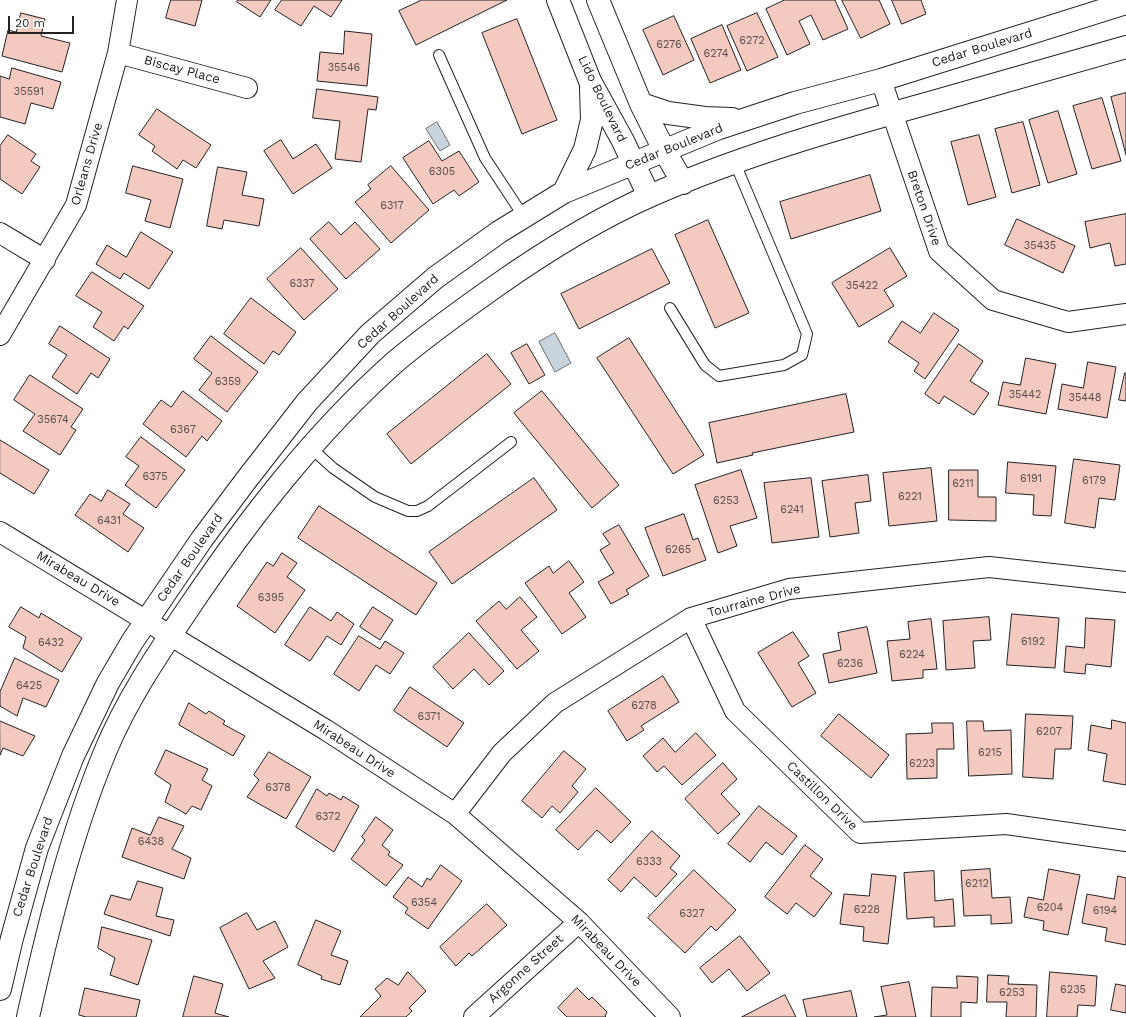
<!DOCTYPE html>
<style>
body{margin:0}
#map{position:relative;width:1126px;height:1017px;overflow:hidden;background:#fff;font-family:"Work Sans",sans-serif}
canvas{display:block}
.scale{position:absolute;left:8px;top:16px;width:66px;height:18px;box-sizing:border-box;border:2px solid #222;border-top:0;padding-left:5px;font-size:12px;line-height:14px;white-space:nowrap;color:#222;-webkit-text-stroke:3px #fff;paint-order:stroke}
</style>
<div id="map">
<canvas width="1126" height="1017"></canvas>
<div class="scale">20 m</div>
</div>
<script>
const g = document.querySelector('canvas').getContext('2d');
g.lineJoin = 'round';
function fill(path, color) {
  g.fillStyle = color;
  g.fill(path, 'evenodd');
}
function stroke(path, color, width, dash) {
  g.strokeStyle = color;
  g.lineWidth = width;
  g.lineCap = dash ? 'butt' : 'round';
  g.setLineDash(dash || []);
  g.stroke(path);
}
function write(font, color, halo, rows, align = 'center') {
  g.font = font + ' "Work Sans",sans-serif';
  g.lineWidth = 3;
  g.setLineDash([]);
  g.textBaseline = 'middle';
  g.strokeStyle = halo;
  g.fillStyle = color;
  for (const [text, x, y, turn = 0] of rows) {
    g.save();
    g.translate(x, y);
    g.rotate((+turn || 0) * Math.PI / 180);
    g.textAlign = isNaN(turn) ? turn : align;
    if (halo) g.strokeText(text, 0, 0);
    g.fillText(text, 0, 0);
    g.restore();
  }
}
const water = new Path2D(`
 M437 122 450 145 440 151 426 129Z
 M555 333 571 363 555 372 539 342Z`);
fill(water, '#c7d3dd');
stroke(water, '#6f6f6f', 1);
const building = new Path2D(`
 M171 0H202L195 26 166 18Z
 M238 0H271L260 17 237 2Z
 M282 0H342L331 17 314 6 301 26 275 10Z
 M422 0H507L416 45 399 11Z
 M785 0H835L848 29 823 40 811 15 799 21 810 44 787 55 766 9Z
 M842 0H879L890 24 861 38Z
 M892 0H921L926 14 902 24Z
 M21 13 45 19 41 36 70 43 62 72 2 56 8 30 16 32Z
 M757 13 778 57 747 71 727 26Z
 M674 16 694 60 663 75 643 30Z
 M517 19 557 120 522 134 482 33Z
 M722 25 741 70 710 83 691 39Z
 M345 31 372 34 367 86 317 81 320 52 343 54Z
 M12 68 61 82 53 109 31 103 25 124 0 117V76L9 79Z
 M317 89 378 97 376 110 368 109 361 162 335 159 340 121 313 118Z
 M1126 93V155L1111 97Z
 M1102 98 1121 161 1092 169 1073 106Z
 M157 109 211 145 196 168 183 160 177 169 152 151 155 146 139 135Z
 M1058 111 1077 174 1048 183 1029 120Z
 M1023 122 1040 185 1012 193 995 129Z
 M8 135 36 154 31 161 40 167 22 194 0 179V146Z
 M979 135 996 197 968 205 951 142Z
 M281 140 293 159 316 144 332 168 293 194 264 151Z
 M429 141 442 161 459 151 479 182 459 196 454 190 433 204 403 158Z
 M133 166 183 179 170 228 145 221 151 200 126 193Z
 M391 166 429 210 391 243 355 202 371 189 368 185Z
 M218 167 247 172 242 195 264 199 259 226 224 220 222 229 207 226Z
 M870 175 881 211 791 239 780 202Z
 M1126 214V264L1115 266 1110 243 1090 248 1085 222Z
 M1017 219 1075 246 1063 273 1005 245Z
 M708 220 749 313 715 328 675 235Z
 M329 222 341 235 355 222 380 249 346 279 310 239Z
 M141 232 173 252 149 289 124 273 120 279 96 264 107 245 126 257Z
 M301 248 338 289 304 320 267 279Z
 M890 248 907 276 884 290 894 306 859 327 832 283Z
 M652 249 670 283 579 329 561 294Z
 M92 272 144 306 128 329 124 326 114 341 93 327 102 312 76 296Z
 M251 298 296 332 279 355 273 351 264 364 224 334Z
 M934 313 959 330 925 379 914 371 919 363 888 342 902 321 920 333Z
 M60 326 110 359 98 378 91 373 77 394 52 377 67 355 49 344Z
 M211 336 258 372 227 412 199 390 212 373 194 359Z
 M629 338 704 455 673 474 597 358Z
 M527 344 545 375 529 384 511 353Z
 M959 344 983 361 970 381 989 393 974 415 944 396 939 404 925 394Z
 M487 354 511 384 411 464 387 434Z
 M1026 358 1056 364 1046 414 998 405 1003 382 1020 385Z
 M1088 362 1116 367 1107 418 1058 409 1062 384 1083 388Z
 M1125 373H1126V401L1119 400Z
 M30 375 83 409 71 427 76 430 60 455 23 431 35 414 14 400Z
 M183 391 222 421 207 441 202 436 186 457 143 424 161 400 171 407Z
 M542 391 619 485 592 508 514 413Z
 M846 394 854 432 752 453 753 455 717 463 709 423Z
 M141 437 185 470 156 508 125 485 139 466 126 457Z
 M0 440 49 470 34 494 0 473Z
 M1074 459 1120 465 1115 500 1099 498 1095 528 1065 523Z
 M1008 462 1056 466 1051 516 1033 515 1034 495 1006 493Z
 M931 468 937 521 889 526 883 473Z
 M741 470 757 518 730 526 737 546 718 553 695 485Z
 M949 470H978V497H996V521L949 520Z
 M868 475 871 501 855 503 859 533 830 537 822 481Z
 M534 478 557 510 452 584 429 552Z
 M811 478 819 537 772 543 764 483Z
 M108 490 130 504 123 514 144 528 128 552 75 515 90 494 101 501Z
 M319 506 437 583 416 615 298 538Z
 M684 514 693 540 698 538 706 560 663 576 645 528Z
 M619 525 649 576 626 590 629 594 611 604 598 582 614 573 600 550 610 544 603 534Z
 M282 553 297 563 287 577 305 590 275 633 237 606 267 562 273 566Z
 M569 561 584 582 569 593 586 617 562 634 525 583 549 566 553 573Z
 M520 597 537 617 521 630 539 651 517 669 476 621 499 601 506 609Z
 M21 607 39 618 41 613 82 638 62 672 23 648 26 637 9 627Z
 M310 607 331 621 337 612 354 624 341 645 327 636 310 661 285 645Z
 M373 607 393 620 380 640 360 627Z
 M1012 614 1059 618 1055 668 1007 665Z
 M989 617 991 640 973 641 975 668 946 670 943 621Z
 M1086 618 1115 620 1111 667 1086 664 1085 674 1064 672 1066 646 1084 648Z
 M931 619 937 669 923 670V678L892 681 887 641 910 639 908 622Z
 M867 627 877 673 829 683 823 654 841 650 838 633Z
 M793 632 809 656 798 663 816 693 792 707 758 653Z
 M469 633 504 671 489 685 474 669 453 689 433 667Z
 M359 636 380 649 385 641 404 653 390 674 376 665 359 691 334 674Z
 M15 658 59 680 46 707 23 698 17 716 0 706V692Z
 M663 676 679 702 641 726 644 730 627 741 608 711Z
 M410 687 464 723 447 747 394 711Z
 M189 703 206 714 209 711 225 721 223 724 245 736 233 756 179 725Z
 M839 714 889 755 871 778 821 736Z
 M1026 714 1073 716 1071 749H1055L1053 779 1023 777Z
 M1112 720 1126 723V785L1103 781 1107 754 1088 750 1091 725 1111 729Z
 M0 721 35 736 23 756 3 748 0 755Z
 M967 721H983L984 731 1011 730 1012 774 969 776Z
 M932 723H953L954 749H937V778L907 779 906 734 932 733Z
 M696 733 716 755 682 785 664 766 657 772 643 756 663 738 675 752Z
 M166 750 208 769 202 780 212 786 201 810 192 806 186 814 165 802 171 785 155 774Z
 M564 751 586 769 572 786 578 792 560 813 552 806 542 818 522 801Z
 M269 752 311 777 286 819 247 797 259 780 254 775Z
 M723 763 737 779 721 794 740 814 718 834 685 799Z
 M596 788 631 822 611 843 597 830 578 850 556 830Z
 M317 789 327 796 329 793 341 800 343 796 359 806 334 852 296 827Z
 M759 806 797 836 782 855 766 842 750 862 728 844Z
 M159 817 184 826 172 849 191 858 184 879 122 857 132 828 150 835Z
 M376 817 393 830 382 845 390 852 388 855 403 865 386 886 351 859 365 840 362 837Z
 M652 831 680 856 670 868 677 874 656 897 634 877 621 892 608 880Z
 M805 845 823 859 810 876 832 893 814 917 796 903 787 914 765 897Z
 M441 865 462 881 428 929 405 913 408 908 393 897 408 877 422 887 427 878 430 880Z
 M990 869 992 898 1010 897 1012 923 991 924V915L964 916 961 871Z
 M1049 869 1080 875 1068 935 1043 930 1044 921 1024 917 1028 897 1043 900Z
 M694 870 736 910 716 931 711 926 685 953 648 918Z
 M934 871 935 901 953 899 955 926 934 927V917L907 919 904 873Z
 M872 874 896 876 888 944 863 941 864 927 840 924 844 894 869 896Z
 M1118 876 1126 878V945L1105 941 1107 928 1082 923 1087 894 1114 899Z
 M138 881 163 888 156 916 174 920 170 936 104 914 111 895 130 900Z
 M487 904 507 925 472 956 469 953 456 966 440 947Z
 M247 913 257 930 275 921 288 947 263 961 275 978 249 989 220 928Z
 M316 920 341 931 331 955 348 961 340 985 321 979 322 976 298 965Z
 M102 927 152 940 138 985 110 975 115 958 98 948Z
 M740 936 770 973 747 991 729 969 712 983 700 968Z
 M408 972 426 991 409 1008 412 1011 406 1017H360L381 996 375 989 387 978 398 985Z
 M1050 972 1097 976 1095 1006 1078 1005 1077 1017H1047Z
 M988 975 1009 976 1008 984 1037 985 1036 1017H1006L1007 1002H987Z
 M194 976 223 984 215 1013 229 1017H183Z
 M957 976 978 977 977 1003 961 1002V1017H931L932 987 957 988Z
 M909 982 916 1017H874L887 1015 881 987Z
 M1116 984 1126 986V1013L1111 1010Z
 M85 988 140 1000 136 1017H86L79 1015Z
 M577 988 589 1000 592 997 607 1012 605 1016 606 1017H567L558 1008Z
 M851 991 857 1017H807L803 1000Z
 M785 995 796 1017H742Z`);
fill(building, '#f3c9c0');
stroke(building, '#222', 1);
const lane = new Path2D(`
 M439 55 485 158 524 217
 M670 308 705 365 719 376 784 365 802 355 807 334 735 163
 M311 448 333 468 375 497 408 511H417L428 506 511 442`);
const street = new Path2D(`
 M118 53 247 88
 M881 80 939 251 993 300 1068 322 1126 314
 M0 233 45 260
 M0 335 76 205 118 53 127 0
 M0 532 326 730 455 814 579 922 670 1017
 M691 618 735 711 860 833 1006 824 1126 841
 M455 814 502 753 555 703 691 618 789 589 989 567 1126 582
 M474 1017 579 922`);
const secondary = new Path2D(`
 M558 0 590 81 623 141 649 196
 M598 0 641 104 664 150 683 183
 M641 104 668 113 705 118 732 119
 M564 192 585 149 592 120 591 88
 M0 989 12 938 37 848 73 756 108 683 132 642 202 539 247 479 307 402 370 334 435 278 499 232 564 192 719 128 795 103 881 80 1126 3
 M28 1017C48 928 70 837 105 752 126 701 157 655 188 609 248 520 314 434 395 362 427 335 462 310 496 286 543 253 599 218 652 195 741 156 835 129 929 103 994 84 1060 66 1126 47`);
stroke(lane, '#222', 12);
stroke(street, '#222', 22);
stroke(secondary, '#222', 24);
stroke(lane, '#fff', 10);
stroke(street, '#fff', 20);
stroke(secondary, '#fff', 22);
write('11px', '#564c4a', null, [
 ["6272",752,41],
 ["6276",669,45],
 ["6274",716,54],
 ["35546",344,68],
 ["35591",29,92],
 ["6305",442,172],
 ["6317",392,206],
 ["35435",1040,246],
 ["6337",302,284],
 ["35422",862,286],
 ["6359",228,382],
 ["35442",1025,395],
 ["35448",1085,398],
 ["35674",53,420],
 ["6367",183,430],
 ["6375",155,477],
 ["6191",1031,479],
 ["6179",1094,481],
 ["6211",963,484],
 ["6221",910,497],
 ["6253",726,501],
 ["6241",792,510],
 ["6431",109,521],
 ["6265",678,550],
 ["6395",271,598],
 ["6192",1033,642],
 ["6432",51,643],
 ["6224",912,655],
 ["6236",850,664],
 ["6425",29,686],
 ["6278",644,706],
 ["6371",429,717],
 ["6207",1049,732],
 ["6215",990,753],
 ["6223",922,764],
 ["6378",278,788],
 ["6372",328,817],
 ["6438",151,842],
 ["6333",649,862],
 ["6212",977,884],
 ["6354",424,903],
 ["6204",1050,908],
 ["6228",867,910],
 ["6194",1105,911],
 ["6327",692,914],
 ["6235",1073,990],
 ["6253",1012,993]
]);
write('13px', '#222', '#fff', [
 ["Cedar Boulevard",982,48,-17],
 ["Biscay Place",182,70,15],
 ["Lido Boulevard",602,99,64],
 ["Cedar Boulevard",674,147,-22],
 ["Orleans Drive",87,164,-74],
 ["Breton Drive",924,208,71],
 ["Cedar Boulevard",398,312,-42],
 ["Cedar Boulevard",190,558,-55],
 ["Mirabeau Drive",78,579,31],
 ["Tourraine Drive",754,601,-15],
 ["Mirabeau Drive",354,749,33],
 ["Castillon Drive",822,796,44],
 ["Cedar Boulevard",33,867,-72],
 ["Mirabeau Drive",606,951,46],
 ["Argonne Street",526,969,-42]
]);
</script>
